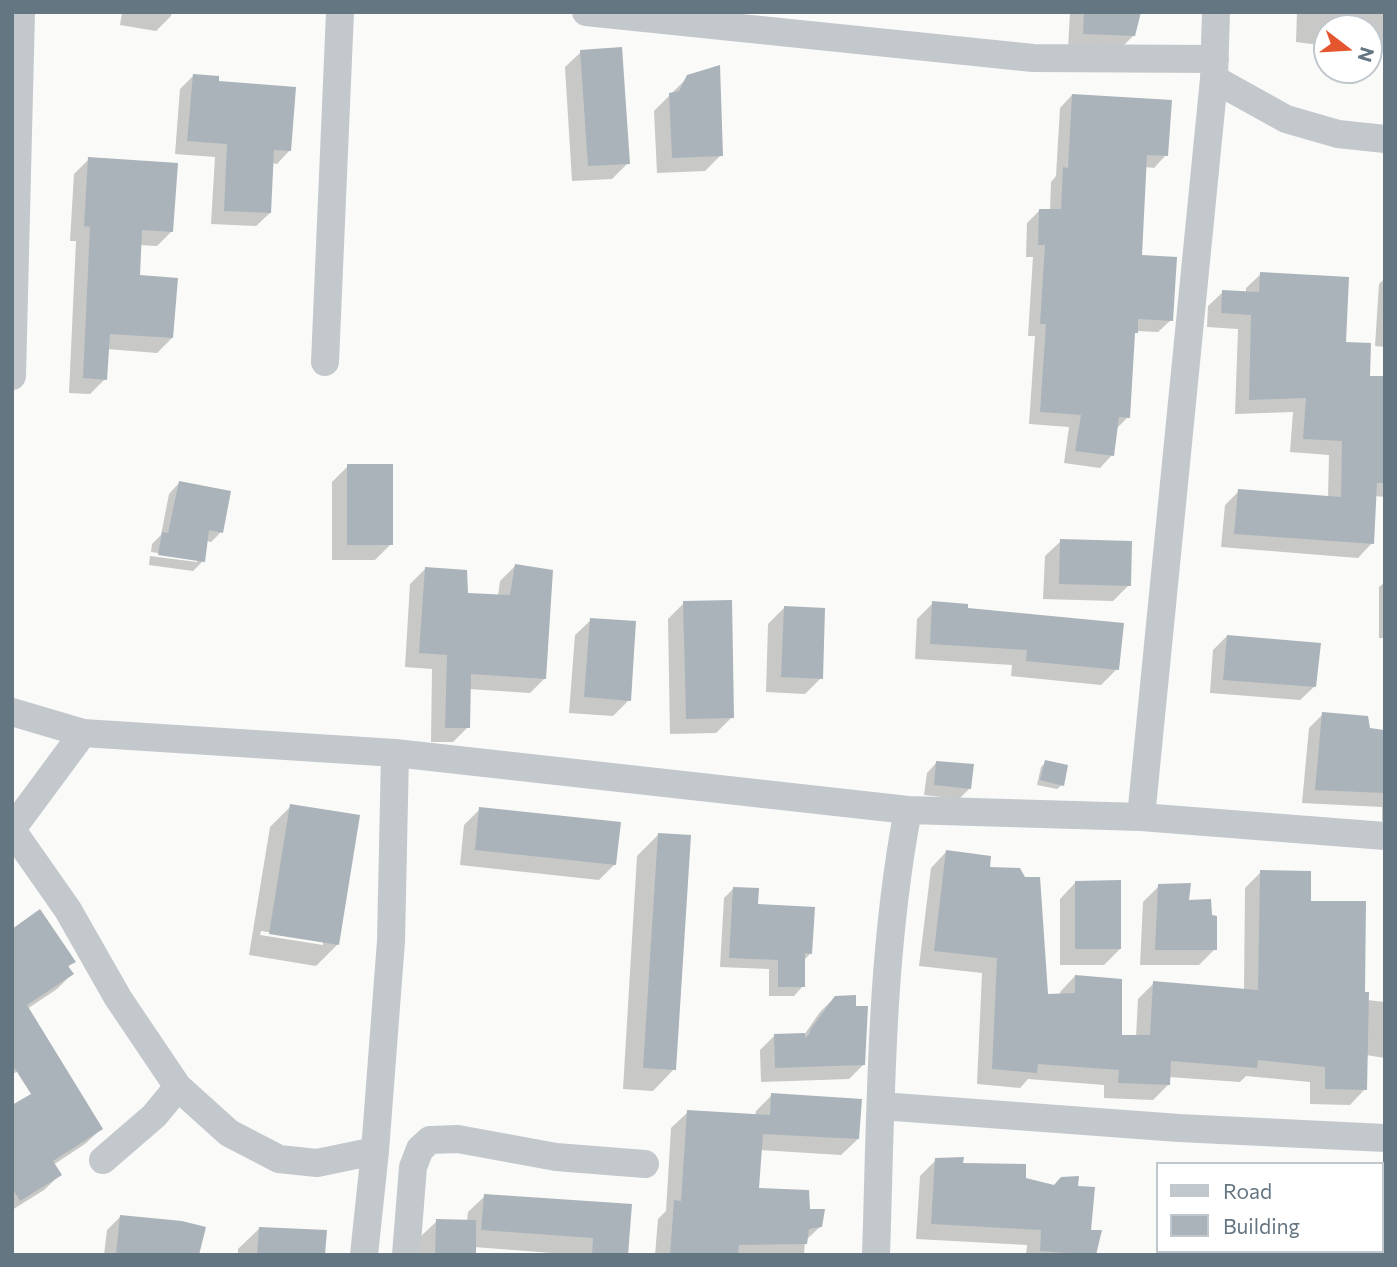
<!DOCTYPE html>
<style>
body{margin:0}
#map{position:relative;width:1397px;height:1267px;overflow:hidden;background:#fafaf8;font-family:Commissioner,sans-serif}
canvas{display:block}
.frame{position:absolute;inset:0;border:14px solid #657683;pointer-events:none}
.legend{position:absolute;left:1156px;top:1162px;width:228px;height:91px;box-sizing:border-box;background:#fff;border:2px solid #c1c8cd;margin:0;padding:9px 12px;list-style:none;font-size:21px;color:#657683}
.legend li{display:flex;align-items:center;gap:14px;height:35px}
.legend b{width:35px;border:2px solid #c1c8cd}
.north{position:absolute;left:1313px;top:14px;width:70px;height:70px;box-sizing:border-box;background:#fff;border:2px solid #c1c8cd;border-radius:50%;rotate:107deg;font-size:19px;font-weight:700;line-height:28px;text-align:center;color:#657683}
.north::after{content:'';display:block;margin:auto;width:24px;height:32px;background:#e4572e;clip-path:polygon(50% 0,100% 100%,50% 72%,0 100%)}
</style>
<div id="map">
<canvas width="1397" height="1267"></canvas>
<div class="frame"></div>
<ul class="legend">
<li><b style="height:9px;background:#c3c8cc"></b>Road</li>
<li><b style="height:19px;background:#aab3b9"></b>Building</li>
</ul>
<div class="north">N</div>
</div>
<script>
const g = document.querySelector('canvas').getContext('2d');
g.lineJoin = 'round';
function fill(path, color) {
  g.fillStyle = color;
  g.fill(path, 'evenodd');
}
function stroke(path, color, width, dash) {
  g.strokeStyle = color;
  g.lineWidth = width;
  g.lineCap = dash ? 'butt' : 'round';
  g.setLineDash(dash || []);
  g.stroke(path);
}
fill(new Path2D(`
 M122 12H172L171 16 156 31 120 25Z
 M1070 12H1142L1138 16 1134 35 1118 51 1068 49Z
 M1297 12H1385V53L1369 51V28H1327V46L1296 42Z
 M581 52 628 163 612 179 572 181 565 67Z
 M193 76 217 83 290 150 277 164 272 163 270 213 256 226 211 224 215 157 175 154 180 89Z
 M688 77 721 155 705 171 657 173 654 111Z
 M1072 95 1166 155 1154 168 1145 167 1140 256 1171 320 1158 332 1136 331 1134 335 1128 417 1116 429 1112 455 1100 468 1064 463 1069 427 1029 424 1035 336H1028L1033 257H1026L1027 223 1040 210 1050 211 1051 182 1056 176 1060 108Z
 M89 159 172 231 157 246 140 245 138 276 172 338 157 353 107 349 105 379 90 394 69 393 76 241H70L74 174Z
 M1261 274 1344 343 1366 416H1385V497L1375 496 1372 543 1358 558 1221 547 1225 505 1239 491 1328 498 1329 455 1290 452 1293 412 1235 414 1238 329 1207 327 1208 306 1223 292 1246 293V288Z
 M1385 278V347L1375 346 1379 284Z
 M348 466 391 544 375 560H332V482Z
 M179 483 221 532 211 542 206 541 203 561 193 571 149 565 150 556 197 562V559L151 552 152 544 161 535 169 494Z
 M1061 541 1129 585 1113 601 1043 599 1045 556Z
 M515 566 545 678 530 693 469 689 468 727 453 742H431L432 669 405 667 410 584 425 569 466 594 498 596 500 581Z
 M1385 582V638H1379V587Z
 M684 603 732 717 716 733 670 734 668 619Z
 M933 603 966 609 1117 669 1101 685 1011 676 1012 665 915 659 917 619Z
 M784 608 821 678 805 694 766 692 768 624Z
 M591 620 629 700 613 716 569 713 575 635Z
 M1227 636 1315 686 1300 700 1210 693 1213 650Z
 M1323 714 1369 730 1385 745V821H1382V807L1302 803 1309 728Z
 M937 762 970 788 959 799 924 795 927 773Z
 M1046 762 1062 785 1057 789 1037 785 1041 767Z
 M291 806 337 945 316 966 249 955 270 827ZM261 931 323 941V945L260 935Z
 M480 809 615 864 599 880 460 865 464 825Z
 M658 835 674 1069 653 1091 623 1089 637 856Z
 M946 852 988 869 1046 996H1060V992L1075 976 1120 1036 1136 1037 1138 999 1154 983 1244 990 1245 888 1261 872 1309 903 1367 1000 1385 1002V1058L1366 1055 1365 1089 1350 1105 1310 1104V1082L1246 1076 1240 1082 1169 1077V1084L1153 1100 1104 1098V1085L1028 1079 1020 1088 977 1084 982 973 919 966 931 868Z
 M1075 883 1120 949 1104 965H1060V899Z
 M1159 886 1187 901 1215 949 1199 965H1140L1143 902Z
 M733 889 811 953 804 960 803 986 794 996H769V969L720 967 724 898Z
 M12 931 74 961 67 968 72 974 57 989 27 1009 36 1064 12 1074Z
 M835 997 864 1064 849 1079 761 1082 760 1050 775 1035H804L820 1012Z
 M772 1095 858 1139 841 1155 760 1150 757 1190 808 1210 821 1226 805 1241 804 1255H655L658 1219 666 1211 671 1128 688 1112 755 1116 756 1111Z
 M12 1107 101 1129 85 1144 53 1165 60 1175 44 1190 12 1210Z
 M936 1160 1054 1187 1076 1188 1095 1255H1026L1027 1245 916 1239 920 1176Z
 M485 1196 630 1206 628 1255H578L474 1247V1255H420V1237L437 1221H467L468 1212Z
 M121 1216 197 1255H104L107 1230Z
 M260 1228 323 1255H238V1249Z
 M1280 1251H1336L1335 1255H1280Z`), '#0003');
fill(new Path2D(`
 M1084 12H1141L1135 36 1083 34Z
 M622 47 630 164 588 166 580 50Z
 M720 65 723 156 672 158 669 93 679 91 687 75Z
 M193 74 219 76V81L296 87 291 151 274 150 271 213 224 211 227 144 187 141Z
 M1072 94 1172 100 1168 156 1147 155 1142 255 1177 257 1173 321 1138 319V333H1135L1130 418 1119 417 1114 456 1075 451 1081 415 1040 412 1046 324H1040L1045 245H1038L1039 209H1061L1063 167 1068 168Z
 M88 157 178 163 173 232 142 230 140 275 178 278 173 338 110 334 107 380 83 378 90 227 84 226Z
 M1260 272 1349 277 1346 342 1371 343 1370 376H1385V483H1377L1374 544 1234 534 1238 489 1341 497 1342 441 1303 439 1306 398 1249 400 1251 315 1221 313 1222 290 1259 292Z
 M347 464H393V545H347Z
 M179 481 231 491 223 533 209 530 205 562 158 555 162 532 168 533Z
 M1060 539 1132 541 1131 586 1059 584Z
 M515 564 553 570 546 679 471 674 470 728H445L447 655 419 653 425 567 467 570 468 593 510 595Z
 M732 600 734 718 686 719 683 601Z
 M932 601 968 604V608L1124 623 1119 670 1026 661 1027 650 930 644Z
 M784 606 825 608 823 679 781 677Z
 M590 618 636 621 631 701 584 697Z
 M1227 635 1321 643 1316 687 1223 680Z
 M1322 712 1368 716 1370 728 1384 730V793L1315 790Z
 M1045 760 1068 765 1064 786 1040 780Z
 M936 761 974 764 971 789 934 785Z
 M290 804 360 815 339 945 269 934Z
 M479 807 621 822 616 865 475 850Z
 M658 833 691 835 676 1070 643 1068Z
 M946 850 991 856 990 867 1020 868 1025 877H1040L1048 994 1075 993V975L1122 979V1035H1150L1153 981 1258 990 1260 870 1311 871V901H1366L1365 992H1369L1367 1090 1325 1089V1067L1258 1060 1257 1068 1171 1061 1170 1085 1118 1083 1119 1070 1038 1064 1037 1073 992 1069 997 958 934 951Z
 M1121 880V949H1075V881Z
 M1191 883 1189 900 1211 899 1212 915 1217 916V950H1155L1158 884Z
 M733 887 759 888 758 904 815 907 812 954 805 953V987H778V960L729 958Z
 M40 909 76 962 68 966 74 974 27 1005 103 1129 53 1161 62 1175 20 1201 12 1188V1105L31 1094 12 1064V929Z
 M856 995V1006H868L865 1065 775 1068 774 1034 805 1033V1038L810 1033V1030L835 996Z
 M771 1093 862 1099 859 1139 763 1134 759 1188 809 1190 810 1209H825L822 1227 809 1229 807 1244 739 1245 738 1255H670L674 1200 681 1201 687 1110 770 1115Z
 M964 1157 963 1163 1026 1164V1178L1054 1185 1061 1177 1079 1176 1078 1186 1095 1187 1091 1230H1102L1096 1255 1040 1251 1041 1230 931 1224 935 1158Z
 M484 1194 632 1204 628 1255H592L593 1238 481 1230Z
 M120 1215 182 1221 206 1227 199 1255H116Z
 M436 1219 476 1220V1255H435Z
 M259 1227 327 1230 325 1255H257Z`), '#aab3b9');
stroke(new Path2D(`
 M586 12 1033 58 1215 59
 M1214 79 1286 119 1338 134 1385 139
 M325 362 340 12
 M12 376 21 12
 M12 712 83 733 395 753 908 810 1141 817 1385 836
 M1141 817 1214 79 1216 12
 M12 829 83 733
 M12 830 68 910 118 998 178 1087 229 1133 279 1159 317 1163 375 1151
 M881 1106 1179 1128 1385 1138
 M103 1160 154 1116 178 1087
 M364 1255 375 1151 391 941 395 753
 M406 1255 413 1167 420 1149 430 1140 458 1139 556 1157 645 1164
 M876 1255C881 1107 880 956 908 810`), '#c3c8cc', 28);
</script>
